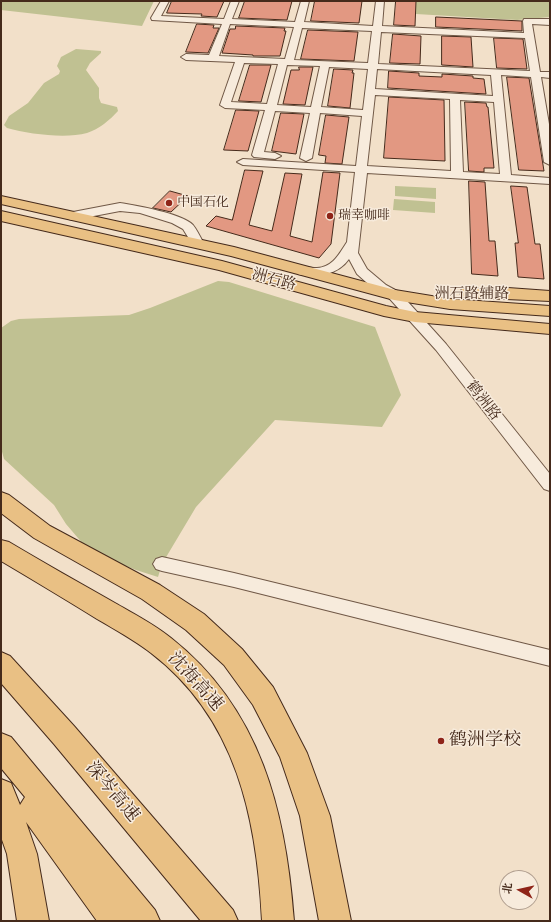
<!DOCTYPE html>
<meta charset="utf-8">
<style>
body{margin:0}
#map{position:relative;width:551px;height:922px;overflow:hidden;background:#f2e0c9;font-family:"IM FELL Great Primer","Noto Serif SC",serif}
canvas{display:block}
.frame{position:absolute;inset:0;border:2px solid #452a1b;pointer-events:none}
.north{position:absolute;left:499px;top:870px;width:40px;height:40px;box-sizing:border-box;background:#f7ebdc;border:1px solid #b09e8f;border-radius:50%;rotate:278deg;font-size:11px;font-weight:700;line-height:16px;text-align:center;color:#452a1b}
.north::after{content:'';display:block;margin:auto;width:14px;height:18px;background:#8f2418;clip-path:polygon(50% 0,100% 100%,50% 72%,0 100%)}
</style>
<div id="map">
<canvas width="551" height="922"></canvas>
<div class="frame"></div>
<div class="north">北</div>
</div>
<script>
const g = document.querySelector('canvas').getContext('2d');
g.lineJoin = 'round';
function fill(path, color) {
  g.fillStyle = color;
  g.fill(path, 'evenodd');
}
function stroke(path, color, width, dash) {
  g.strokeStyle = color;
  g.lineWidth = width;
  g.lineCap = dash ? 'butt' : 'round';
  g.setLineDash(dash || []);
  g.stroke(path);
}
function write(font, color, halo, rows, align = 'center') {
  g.font = font + ' "IM FELL Great Primer","Noto Serif SC",serif';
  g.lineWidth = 3;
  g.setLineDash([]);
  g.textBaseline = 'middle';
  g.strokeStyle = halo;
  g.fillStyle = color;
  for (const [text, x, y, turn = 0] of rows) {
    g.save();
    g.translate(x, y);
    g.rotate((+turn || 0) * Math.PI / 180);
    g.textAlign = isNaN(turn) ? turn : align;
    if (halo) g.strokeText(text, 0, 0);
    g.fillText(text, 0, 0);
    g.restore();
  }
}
fill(new Path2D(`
 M1 1H154L142 26 1 10Z
 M416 1H550V17L517 20 416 14Z
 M76 49 101 51V53L90 63 86 70 99 88V98L101 103 117 107 118 111C110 120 99 129 87 133 65 139 29 134 7 128L4 125 9 116 28 103 44 83 59 74 60 71 57 66 61 57Z
 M395 186 436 188V199L395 196Z
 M394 199 435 202V213L393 210Z
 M218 281 229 282 375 327 401 395 382 427 275 420 196 507 162 564 158 577 136 570 113 561 84 545 66 524 54 505 4 459 1 448V328L11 321 19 319 129 315 150 308Z`), '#c0c192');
const building = new Path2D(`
 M172 1H224L217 17 201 16 202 14 167 13Z
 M245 1H292L287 20 239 18Z
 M315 1H362L359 23 311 21Z
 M396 1H416L415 26 394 25Z
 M436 17 522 21V31L436 27Z
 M197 24 214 25 213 28H219L208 53 186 52Z
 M236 26 285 28 284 31H286L280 56H253V55L222 53 230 29H235Z
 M308 30 358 32 354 61 301 59Z
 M393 34 421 36 420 64 390 63Z
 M442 36 471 37 473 67 442 65Z
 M494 38 523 39 527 69 497 68Z
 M250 65H271L261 102 239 101Z
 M299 67H313L305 105 283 104 291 70H299Z
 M334 69 353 70 352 73H354L350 108 328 106Z
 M389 71 419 73V76L442 77V74L473 76V78L484 79 486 94 388 88Z
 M507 77 529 78 544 171 519 170Z
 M389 97 444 100 445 161 384 158Z
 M465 102 486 103 487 107H488L494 168H484V172L469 171Z
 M236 110 259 111 248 151 224 150Z
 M281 113 304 114 296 154 272 151Z
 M326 115 349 117 342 164 325 163 326 156 319 155Z
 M245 170 263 171 249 225 272 231 285 173 302 174 290 236 312 242 323 172 340 173 331 244 319 258 206 226 216 216 232 220Z
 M469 181 485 182 489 241H495L498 276 472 274Z
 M511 186 527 187 535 244H540L544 279 518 277 515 243H518Z
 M170 191 188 196 171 212 153 208Z`);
fill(building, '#e29882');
stroke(building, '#452a1b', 1);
const minor = new Path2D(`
 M161 1H169L161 16 224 19 231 1H239L232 19 295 22 301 1H309L304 22 373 26 376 1H384L382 26 524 33 523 21 524 19H550V25L532 24 540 72H550V78L541 77 550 130V165L544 162 531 77 501 75 511 175 550 178V184L367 173 358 253 367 269 386 285 399 292 446 344 550 474V491L544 489 436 350 389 298 376 291 357 274 349 259C338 275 317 278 298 274L297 271 298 268C305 267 311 268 317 268 333 267 339 254 347 242L355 172 243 165 237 162 243 159 356 166 362 116 320 113 312 158 306 161 300 158 310 113 275 111 264 152 275 153 281 156 275 159 254 157 252 155 265 110 225 108 220 105 235 62 186 60 181 57 186 54 209 55 222 24 152 20 151 18ZM230 24 294 27 285 59 219 56ZM302 28 372 31 368 63 294 60ZM381 32 525 38 530 71 378 64ZM244 63 278 64 267 104 231 102ZM287 65 320 66 311 107 277 105ZM329 67 368 69 363 110 321 107ZM377 69 491 75 493 96 375 89ZM375 95 450 99 451 171 367 166ZM460 100 494 102 500 174 463 172Z
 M120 203C137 206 181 213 193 225 197 230 201 238 204 244L202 247H194L183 229 172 223 140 213 120 211 73 220 69 219 67 216 69 213 73 212Z
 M162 557 234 573 550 650V666L234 587 162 571 156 569 153 564 156 559Z`);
const major = new Path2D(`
 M1 196 234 247 395 290 450 299 550 306V316L450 309 394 300 231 256 1 204Z
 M1 211 222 261 386 306 415 312 550 324V334L415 322 384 316 219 270 1 221Z
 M468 288H508L550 291V301L462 297 460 293 462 289Z`);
const highway = new Path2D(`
 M1 492 9 495 50 526 160 585 204 614 242 649 273 687 307 753 330 816 351 921H319L300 816 280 757 253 705 224 665 186 630 142 599 34 538 1 513Z
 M1 540 9 542C44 563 80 583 115 603 134 614 154 624 171 638 261 709 286 812 294 921H262C257 819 237 719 151 653 134 640 116 630 97 619 65 599 33 580 1 561Z
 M1 652 10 656 74 726 233 910 238 921H201L54 744 1 683Z
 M1 733 11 737 155 910 160 921H97L26 822 37 854 49 921H17L7 854 1 837V779L11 783 20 805 25 797 1 768Z`);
stroke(minor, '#705846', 2);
stroke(major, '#452a1b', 2);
stroke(highway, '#452a1b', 2);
fill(minor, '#f7ebdc');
fill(major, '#e9c084');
fill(highway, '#e9c084');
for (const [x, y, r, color] of [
 [169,203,4,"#8f2418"],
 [330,216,4,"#8f2418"],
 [441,741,4,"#8f2418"]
]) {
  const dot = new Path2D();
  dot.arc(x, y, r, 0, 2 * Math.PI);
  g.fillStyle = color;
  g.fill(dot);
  stroke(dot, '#f7ebdc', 1.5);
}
write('13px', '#452a1b', '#f7ebdc', [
 ["中国石化",177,203],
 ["瑞幸咖啡",338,216]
], 'left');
write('15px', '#452a1b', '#f7ebdc', [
 ["洲石路",274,280,15],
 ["洲石路辅路",472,294],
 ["鹤洲路",483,401,52]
]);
write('18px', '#452a1b', '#f7ebdc', [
 ["沈海高速",195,682,48],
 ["深岑高速",112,792,50]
]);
write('18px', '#452a1b', '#f7ebdc', [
 ["鹤洲学校",449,741]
], 'left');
</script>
